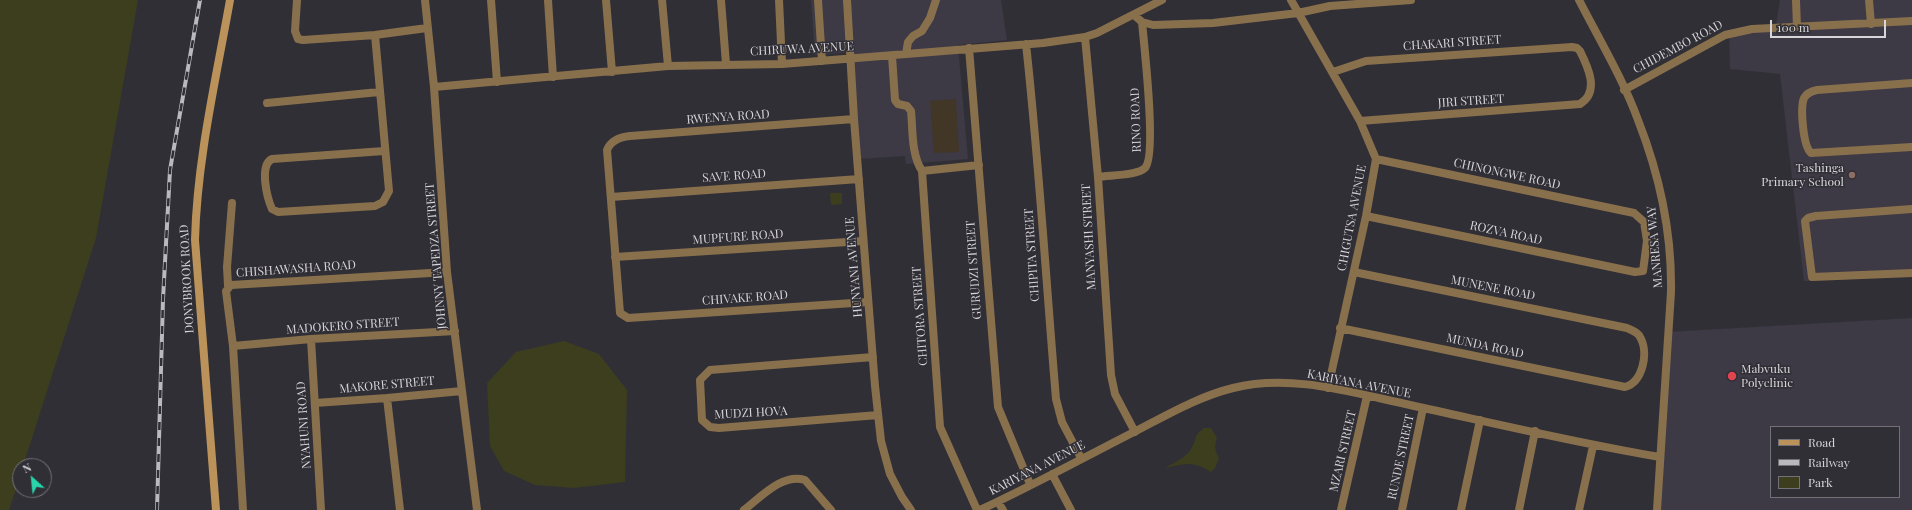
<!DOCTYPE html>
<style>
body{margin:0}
#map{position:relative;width:1912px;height:510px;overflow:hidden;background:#312f36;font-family:"Playfair Display",serif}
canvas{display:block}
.legend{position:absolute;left:1770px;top:426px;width:130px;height:72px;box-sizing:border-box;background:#312f36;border:1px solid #737177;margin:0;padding:5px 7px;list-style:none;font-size:12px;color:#d6d5d9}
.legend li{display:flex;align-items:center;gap:8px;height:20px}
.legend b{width:20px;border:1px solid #737177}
.north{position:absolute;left:12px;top:458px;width:40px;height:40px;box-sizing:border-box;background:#312f36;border:1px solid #737177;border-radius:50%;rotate:333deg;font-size:11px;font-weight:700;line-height:16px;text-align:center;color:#d6d5d9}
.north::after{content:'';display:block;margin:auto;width:14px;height:18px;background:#2ad5ac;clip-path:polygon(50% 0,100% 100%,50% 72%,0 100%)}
.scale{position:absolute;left:1770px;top:20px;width:116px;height:18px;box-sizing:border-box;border:2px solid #d6d5d9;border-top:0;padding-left:5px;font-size:12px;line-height:14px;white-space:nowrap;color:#d6d5d9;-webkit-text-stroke:3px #312f36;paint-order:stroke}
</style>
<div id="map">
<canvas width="1912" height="510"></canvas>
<ul class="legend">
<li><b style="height:5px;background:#bb935a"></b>Road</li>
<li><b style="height:5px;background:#bab9be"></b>Railway</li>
<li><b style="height:11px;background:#3c3e1e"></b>Park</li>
</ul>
<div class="north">N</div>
<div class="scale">100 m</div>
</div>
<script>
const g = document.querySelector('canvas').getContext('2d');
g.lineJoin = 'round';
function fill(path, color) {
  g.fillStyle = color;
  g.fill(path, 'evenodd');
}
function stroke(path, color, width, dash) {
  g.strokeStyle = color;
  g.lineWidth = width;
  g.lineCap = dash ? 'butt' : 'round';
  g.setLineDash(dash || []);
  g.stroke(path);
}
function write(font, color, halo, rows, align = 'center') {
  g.font = font + ' "Playfair Display",serif';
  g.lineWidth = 3;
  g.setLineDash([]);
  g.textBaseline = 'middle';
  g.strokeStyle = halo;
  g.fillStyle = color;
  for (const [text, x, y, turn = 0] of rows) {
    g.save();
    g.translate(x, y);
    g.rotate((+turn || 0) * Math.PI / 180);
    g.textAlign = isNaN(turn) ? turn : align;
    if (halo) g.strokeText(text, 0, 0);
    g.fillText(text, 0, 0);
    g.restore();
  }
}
fill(new Path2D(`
 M811 0H1001L1007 40 958 45 968 159 906 164 905 156 859 159 853 52 815 55Z
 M1780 0H1912V277L1804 281 1780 74 1730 69 1729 30 1776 24Z
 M1912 318V510H1660L1667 332ZM1771 427H1899V497H1771Z`), '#3d3945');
fill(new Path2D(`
 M956 99 959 152 934 153 930 101Z`), '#423627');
fill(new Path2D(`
 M0 0H138L96 238 23 466H20V477L9 510H0Z
 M830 193H842V204L831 205Z
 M564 341 599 354 627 390 625 482 574 488 535 485 504 471 490 446 487 383 516 352Z
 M1204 428H1211L1217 438C1214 445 1215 452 1219 458L1215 468 1211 472C1192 460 1185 464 1165 468 1173 463 1186 458 1191 449 1198 438 1192 437 1204 428Z`), '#3c3e1e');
stroke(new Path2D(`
 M297 0 295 31 298 39 303 40 375 35 427 28
 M425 0 434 87 447 272 477 510
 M491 0 497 82
 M548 0 553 77
 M606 0 612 72
 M662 0 668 66
 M721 0 726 64
 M779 0 782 64
 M818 0 822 61
 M847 0 854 119 875 386 881 441 890 474 902 497 911 510
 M1291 0 1360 121 1376 159 1366 216 1328 388
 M1579 0C1599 39 1623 79 1638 120 1660 176 1672 233 1671 292L1657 510
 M1796 0 1797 27
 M1869 0 1871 24
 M1134 15 1142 22 1153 25 1213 23 1298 13 1330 6 1411 0
 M375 35 389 191 383 202 375 206 278 212 272 209C267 198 259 165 272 159L384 151
 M1085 37 1098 177 1111 375 1115 394 1135 432
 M1026 44C1039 162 1046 281 1056 399L1062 422 1081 458
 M969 48 998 407 1030 484
 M906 54 908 42 913 36 922 31 930 18 936 0
 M892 56 895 100 898 104 907 106 911 111C913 130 911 154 922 171
 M1333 72 1366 61 1572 47 1577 48 1580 51C1588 67 1600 92 1580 104L1360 121
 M1912 83 1817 90C1812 91 1807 93 1804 98 1800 108 1803 146 1811 153L1912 147
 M434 87 668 66 782 64 1043 43 1085 37 1097 33 1162 0
 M1624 90 1725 35 1752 29 1912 21
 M267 103 379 92
 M854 119 630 136C620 137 611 140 607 150L620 313 628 318 868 302
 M1098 177C1109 175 1137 176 1145 168 1157 156 1144 44 1142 22
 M611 197 859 179
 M1912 209 1816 216 1808 218 1805 221 1812 277 1912 273
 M1366 216 1635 272 1643 271 1647 241 1644 222 1634 213 1376 159
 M615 257 863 241
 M228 286 227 267 232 203
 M1340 328 1625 387C1643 382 1649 352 1640 337 1638 332 1631 330 1627 328L1354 272
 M311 339 321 510
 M233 346 311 339 455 331
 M873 357 710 370 700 380 702 420 710 427 719 428 878 415
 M387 398 400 510
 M315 403 387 398 462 391
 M1052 474 1071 510
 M998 502 1003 510
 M243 510 233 346 226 291 231 285 447 272
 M744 510C761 497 782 473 805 480L831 510
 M977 510 940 427 922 171 979 165
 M980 510C1032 486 1083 458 1134 432 1167 415 1197 397 1233 388 1291 373 1353 393 1410 405 1493 423 1576 443 1660 457
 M1341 510 1367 396
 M1402 510 1423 408
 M1461 510 1480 420
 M1519 510 1535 431
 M1579 510 1593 446`), '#89704d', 8);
stroke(new Path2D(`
 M216 510 195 240C197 160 216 79 230 0`), '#bb935a', 8);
const rail = new Path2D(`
 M157 510 163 299 170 170 200 0`);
stroke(rail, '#bab9be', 4);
stroke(rail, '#312f36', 2.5, [8]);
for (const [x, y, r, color] of [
 [1852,175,4,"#8d6e63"],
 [1732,376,5,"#e0444e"]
]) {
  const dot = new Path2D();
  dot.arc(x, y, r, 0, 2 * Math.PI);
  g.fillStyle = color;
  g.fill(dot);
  stroke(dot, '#312f36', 1.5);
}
write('12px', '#d6d5d9', '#312f36', [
 ["CHAKARI STREET",1452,43,-4],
 ["CHIDEMBO ROAD",1678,47,-28],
 ["CHIRUWA AVENUE",802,49,-3],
 ["JIRI STREET",1471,101,-4],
 ["RWENYA ROAD",728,117,-4],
 ["RINO ROAD",1136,120,-92],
 ["CHINONGWE ROAD",1507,174,12],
 ["SAVE ROAD",734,176,-4],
 ["CHIGUTSA AVENUE",1352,218,-79],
 ["ROZVA ROAD",1506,233,12],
 ["MUPFURE ROAD",738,237,-4],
 ["MANYASHI STREET",1089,237,-93],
 ["MANRESA WAY",1655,247,-95],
 ["CHIPITA STREET",1032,255,-94],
 ["JOHNNY TAPEDZA STREET",436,256,-95],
 ["HUNYANI AVENUE",854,267,-95],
 ["CHISHAWASHA ROAD",296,269,-4],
 ["GURUDZI STREET",974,270,-94],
 ["DONYBROOK ROAD",187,279,-93],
 ["MUNENE ROAD",1493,288,11],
 ["CHIVAKE ROAD",745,298,-4],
 ["CHITORA STREET",920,316,-94],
 ["MADOKERO STREET",343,326,-4],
 ["MUNDA ROAD",1485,346,12],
 ["KARIYANA AVENUE",1359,384,11],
 ["MAKORE STREET",387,385,-5],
 ["MUDZI HOVA",751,413,-3],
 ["NYAHUNI ROAD",304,425,-94],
 ["MZARI STREET",1343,451,-77],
 ["RUNDE STREET",1401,457,-78],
 ["KARIYANA AVENUE",1037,468,-27]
]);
write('12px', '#d6d5d9', '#312f36', [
 ["Tashinga",1844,168],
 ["Primary School",1844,182],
 ["Mabvuku",1741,369,"left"],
 ["Polyclinic",1741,383,"left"]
], 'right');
</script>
